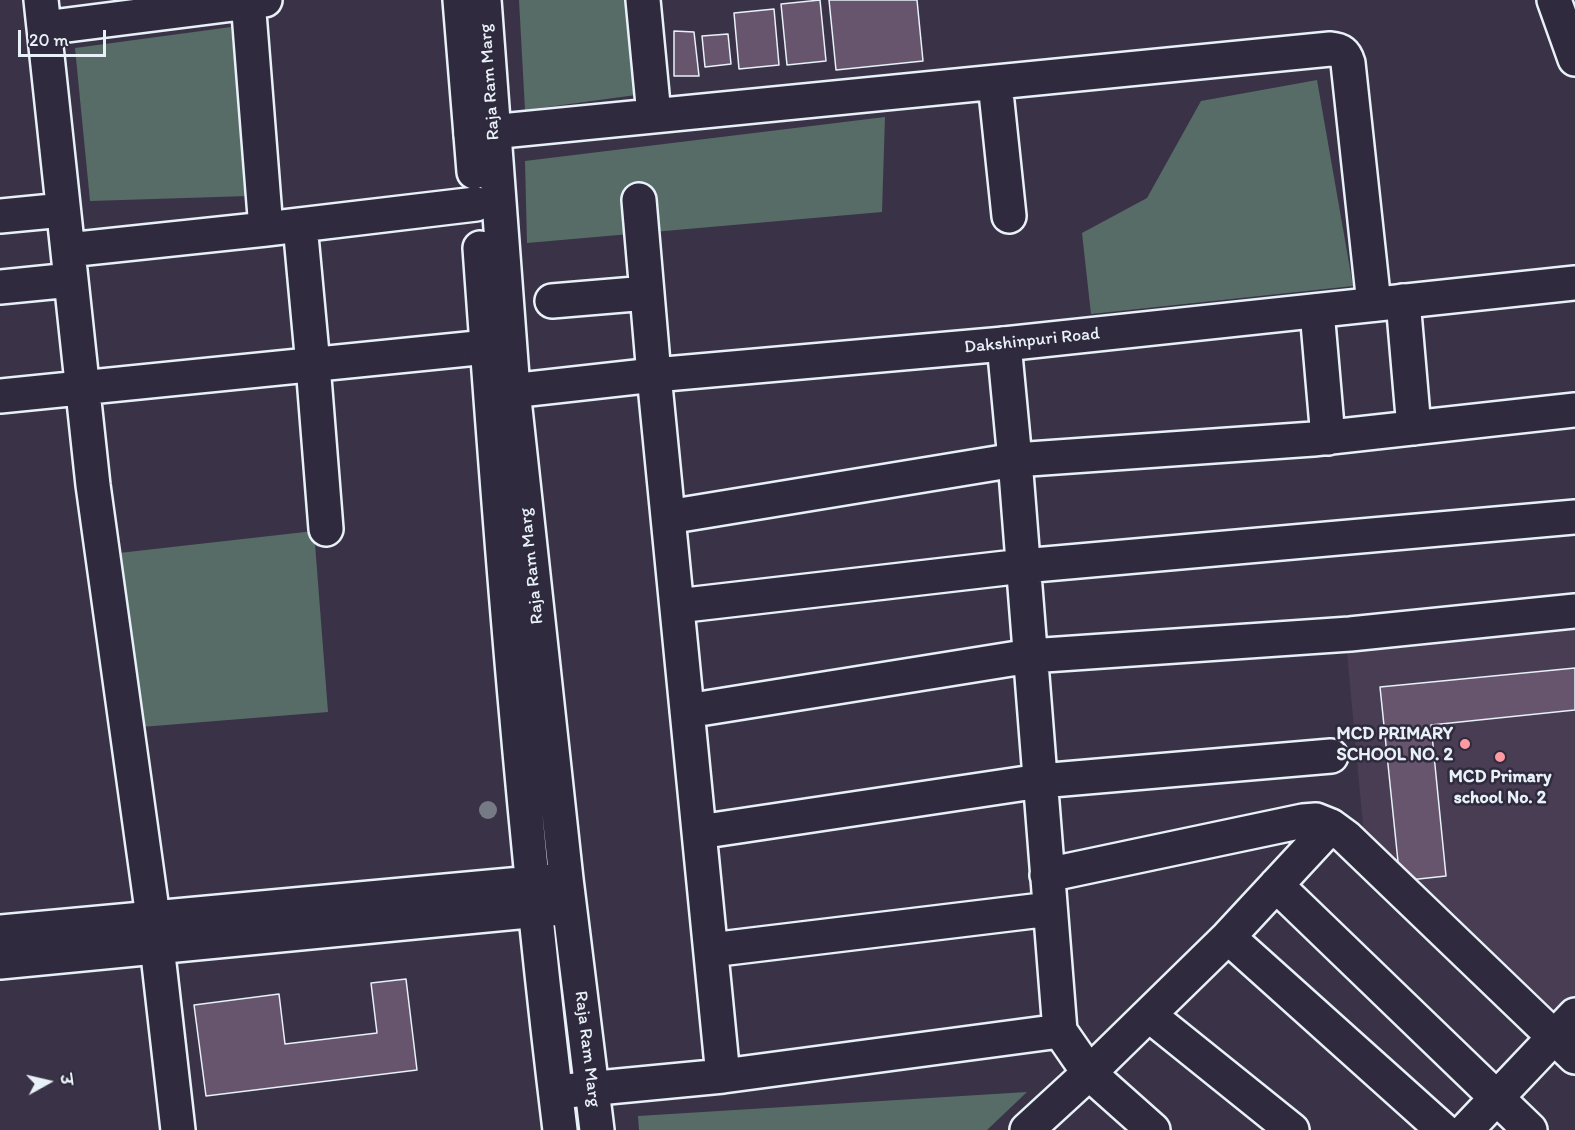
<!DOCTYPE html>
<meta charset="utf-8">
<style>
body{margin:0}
#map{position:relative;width:1575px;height:1130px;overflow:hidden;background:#3a3347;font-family:Itim,"Playpen Sans Deva",sans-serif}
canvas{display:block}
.north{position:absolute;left:18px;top:1052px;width:60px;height:60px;-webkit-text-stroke:4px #2f2a3d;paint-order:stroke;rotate:82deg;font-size:16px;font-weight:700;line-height:24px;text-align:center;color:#e8f1f8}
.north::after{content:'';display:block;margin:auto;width:21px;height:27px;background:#e8f1f8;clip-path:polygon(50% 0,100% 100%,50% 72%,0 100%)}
.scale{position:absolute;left:18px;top:30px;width:88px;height:27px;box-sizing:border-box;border:3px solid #e8f1f8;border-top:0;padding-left:8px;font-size:18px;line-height:21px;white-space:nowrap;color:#e8f1f8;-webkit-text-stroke:4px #2f2a3d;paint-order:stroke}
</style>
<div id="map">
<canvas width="1575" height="1130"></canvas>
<div class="north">उ</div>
<div class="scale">20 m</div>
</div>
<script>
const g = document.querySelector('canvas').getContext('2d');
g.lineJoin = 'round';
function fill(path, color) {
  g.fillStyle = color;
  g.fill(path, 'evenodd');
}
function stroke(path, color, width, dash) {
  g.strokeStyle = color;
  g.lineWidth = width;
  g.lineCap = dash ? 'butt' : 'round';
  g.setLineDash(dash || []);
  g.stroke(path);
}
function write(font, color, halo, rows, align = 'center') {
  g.font = font + ' Itim,sans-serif';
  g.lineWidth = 5;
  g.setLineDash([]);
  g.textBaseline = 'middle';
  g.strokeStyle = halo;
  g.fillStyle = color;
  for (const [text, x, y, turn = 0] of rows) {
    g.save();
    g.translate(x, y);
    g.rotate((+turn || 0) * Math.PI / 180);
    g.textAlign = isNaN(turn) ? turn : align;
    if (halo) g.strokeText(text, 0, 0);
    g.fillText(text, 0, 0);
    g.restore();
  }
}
fill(new Path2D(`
 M1575 618V1005L1553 1027 1365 847 1346 642Z`), '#483d53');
fill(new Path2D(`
 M519 0H640L651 93 525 110Z
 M231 27 248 196 90 201 75 48Z
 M1317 80 1353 286 1091 314 1082 233 1147 198 1201 101Z
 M885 117 882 212 527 243 525 161Z
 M314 531 328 712 141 727 119 553Z
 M1027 1092 987 1130H639L638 1116Z`), '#576c67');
const building = new Path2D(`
 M820 0 826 61 787 65 781 4Z
 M829 0H917L923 61 836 70Z
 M774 9 779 65 739 69 734 13Z
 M674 31 694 32 699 76H674Z
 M728 34 731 64 705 67 702 36Z
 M1575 668V710L1431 725 1446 876 1400 881 1380 687Z
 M406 979 417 1070 206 1096 194 1005 279 994 285 1044 377 1033 371 983Z`);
fill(building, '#67556e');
stroke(building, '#e8f1f8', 1.5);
const street = new Path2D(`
 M41 0 93 485 157 946 178 1130
 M248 0 266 229
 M643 0 654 115
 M1554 0 1575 59
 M44 28 265 0
 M995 83 1009 216
 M471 134 1330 49C1341 50 1345 53 1348 63L1374 304
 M639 200 654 375 723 1076
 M0 216 63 210
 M300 225 313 365 326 529
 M68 250 266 229 476 204
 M0 287 71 280
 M552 301 647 293
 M1403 301 1414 428
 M1317 311 1328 438
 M1004 344 1015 460 1060 1031 1089 1073 1153 1130
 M0 396 487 347
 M668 517 1015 460 1313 439 1575 410
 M677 606 1023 566 1575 517
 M687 711 1030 656 1350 634 1575 611
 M699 832 1040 781 1331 756
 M1047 875 1303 821 1316 820 1331 826
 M1276 885 1530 1130
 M1228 937 1443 1130
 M711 950 1050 909
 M1149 1015 1292 1130
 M556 1092 723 1076 1060 1031
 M1027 1130 1089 1073 1228 937 1331 826 1346 837 1575 1057
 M1466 1130 1575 1015`);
const secondary = new Path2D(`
 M460 0 474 172
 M484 0 513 390 566 879 597 1130
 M480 248C501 542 524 837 560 1130
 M493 393 654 375 1004 344 1575 283
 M0 932 554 881
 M0 962 559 908`);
stroke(street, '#e8f1f8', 38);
stroke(secondary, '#e8f1f8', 38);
stroke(street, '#2f2a3d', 33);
stroke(secondary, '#2f2a3d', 33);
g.fillStyle = '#767a85';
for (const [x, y] of [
 [488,810]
]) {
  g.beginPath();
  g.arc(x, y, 9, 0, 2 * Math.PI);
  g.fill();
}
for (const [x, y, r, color] of [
 [1465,744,6,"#ff9aa2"],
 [1500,757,6,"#ff9aa2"]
]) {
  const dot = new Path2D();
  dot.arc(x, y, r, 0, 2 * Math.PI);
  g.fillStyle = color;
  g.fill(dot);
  stroke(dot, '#2f2a3d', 2);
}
write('18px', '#e8f1f8', '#2f2a3d', [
 ["Raja Ram Marg",490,82,-94],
 ["Dakshinpuri Road",1032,341,-6],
 ["Raja Ram Marg",532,566,-96],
 ["Raja Ram Marg",587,1049,83]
]);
write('bold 18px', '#e8f1f8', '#2f2a3d', [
 ["MCD PRIMARY",1453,734],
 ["SCHOOL NO. 2",1453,755],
 ["MCD Primary",1500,777,"center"],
 ["school No. 2",1500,798,"center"]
], 'right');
</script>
